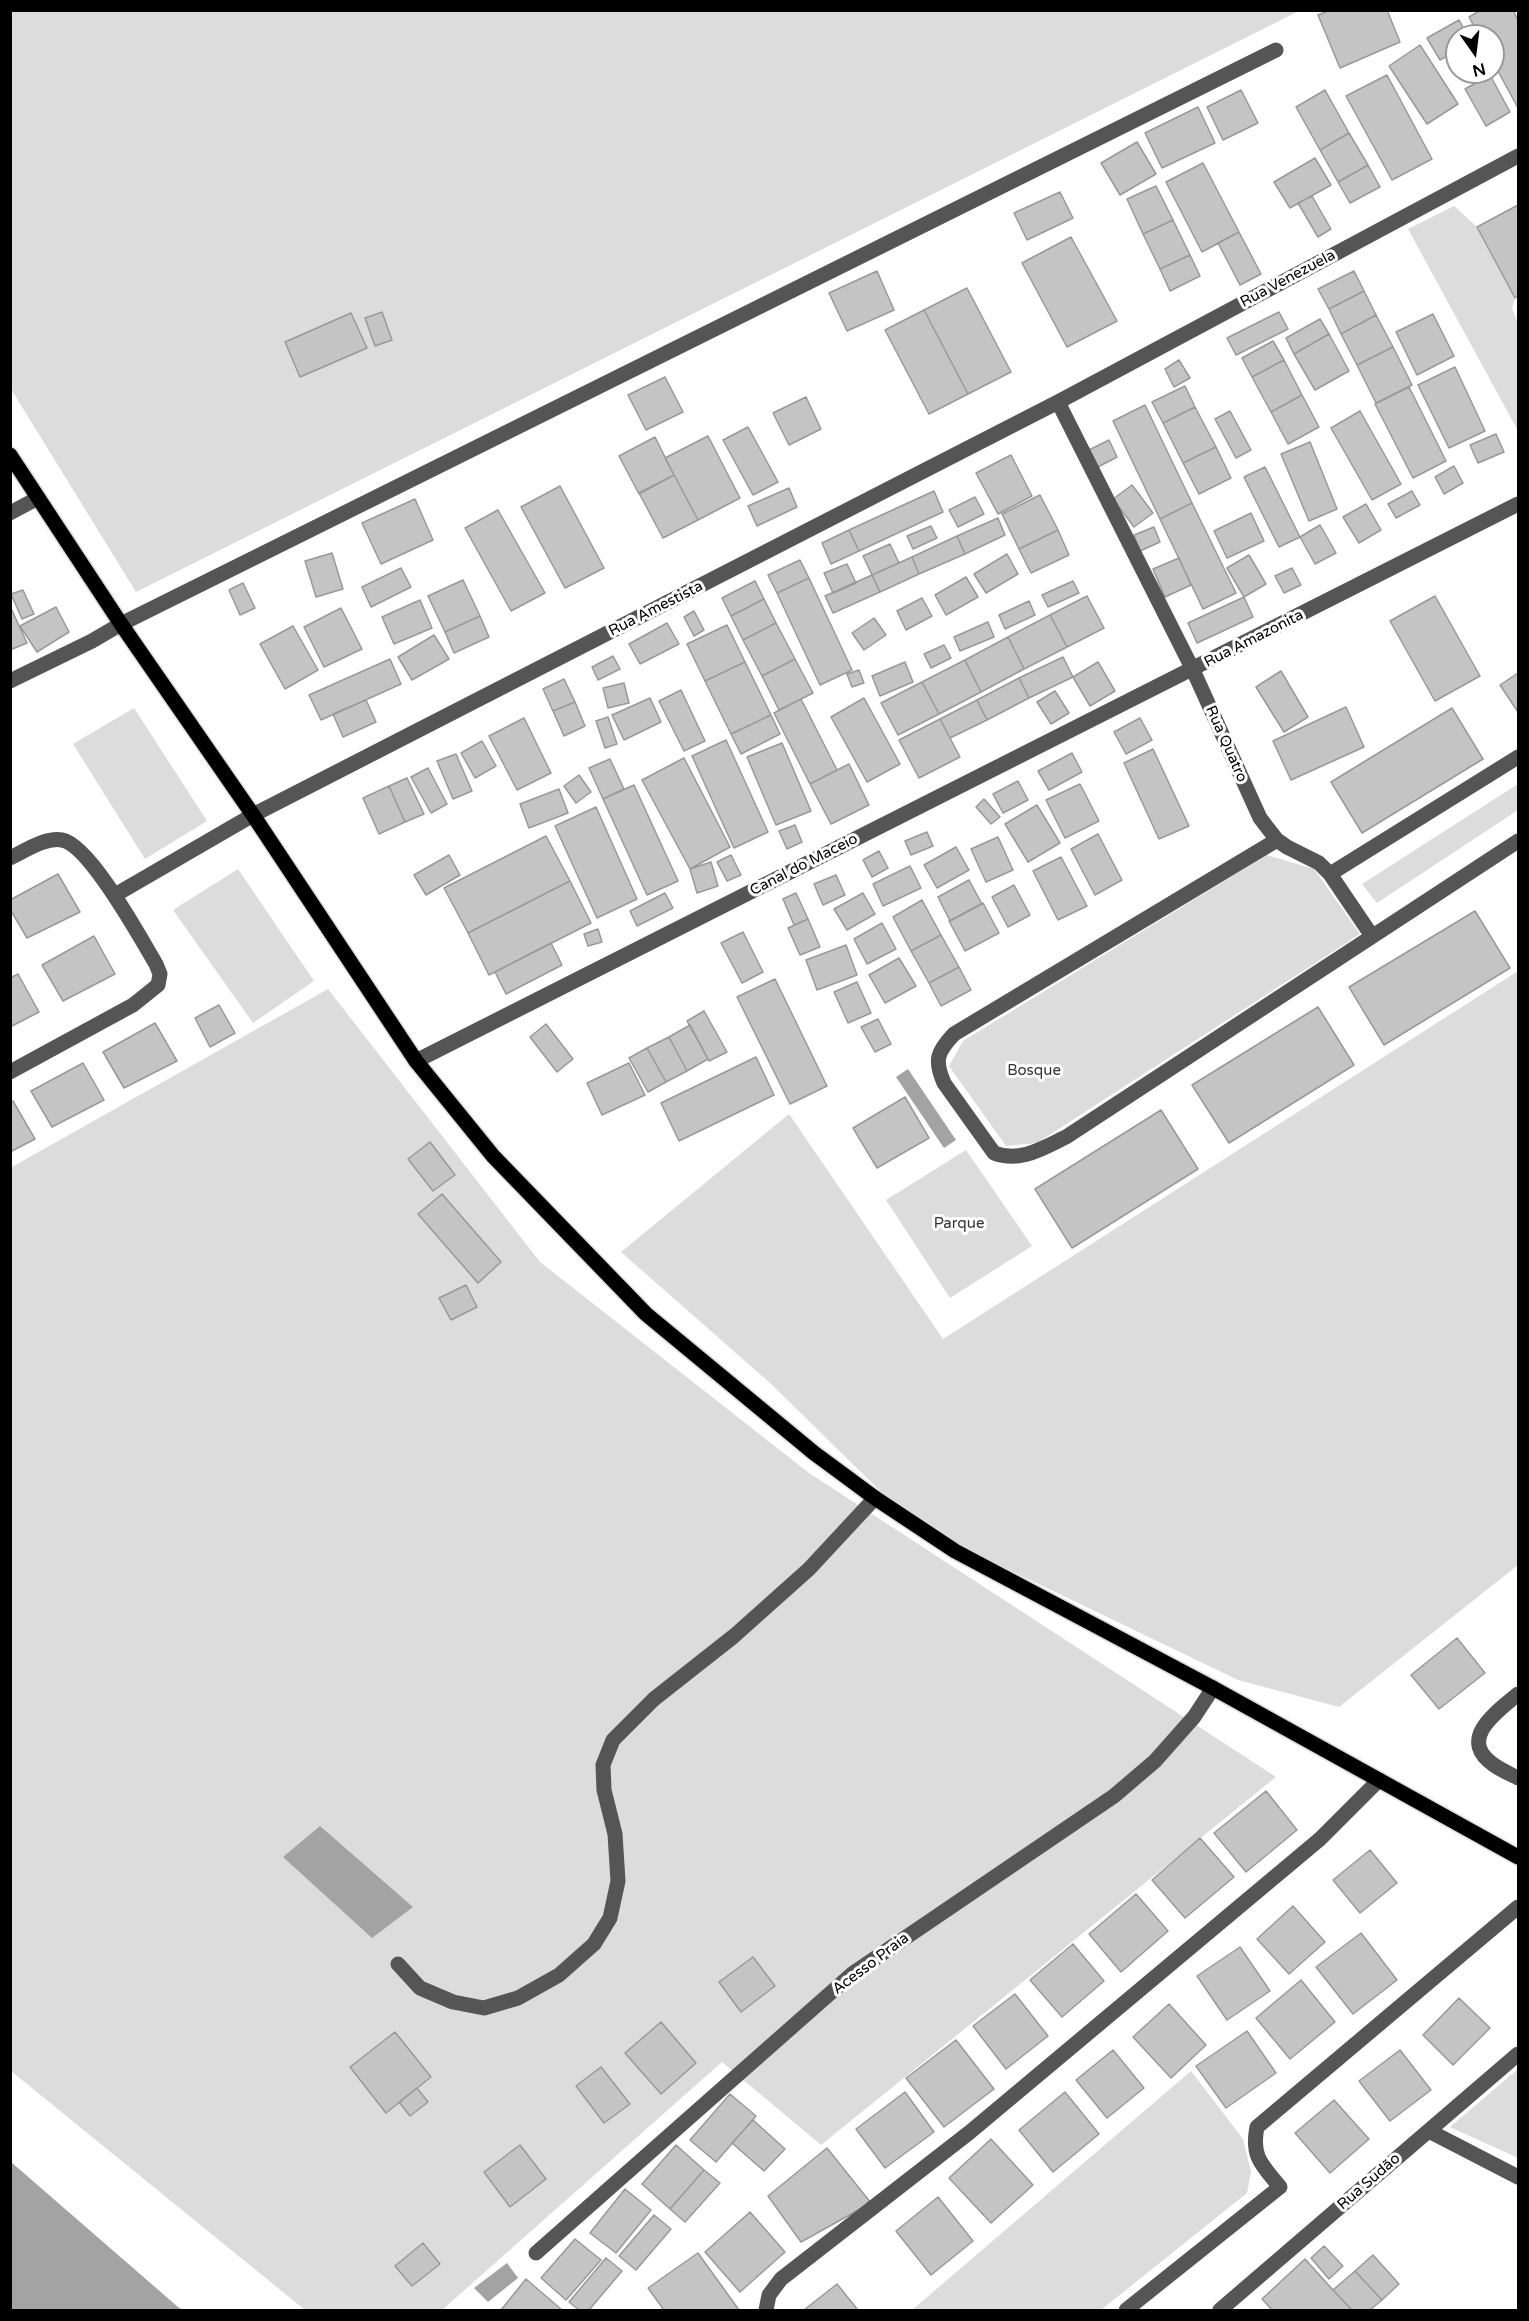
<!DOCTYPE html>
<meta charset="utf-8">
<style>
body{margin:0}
#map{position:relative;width:1529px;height:2321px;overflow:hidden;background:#fff;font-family:"Varela Round",sans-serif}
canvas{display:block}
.frame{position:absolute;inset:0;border:12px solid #000;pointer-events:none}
.north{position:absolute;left:1445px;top:24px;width:60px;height:60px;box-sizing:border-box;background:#fff;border:2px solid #999;border-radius:50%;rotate:166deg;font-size:16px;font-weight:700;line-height:24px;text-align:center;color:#000}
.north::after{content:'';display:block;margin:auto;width:21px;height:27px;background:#000;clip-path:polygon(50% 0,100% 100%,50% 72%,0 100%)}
</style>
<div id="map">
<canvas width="1529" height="2321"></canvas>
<div class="frame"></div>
<div class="north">N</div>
</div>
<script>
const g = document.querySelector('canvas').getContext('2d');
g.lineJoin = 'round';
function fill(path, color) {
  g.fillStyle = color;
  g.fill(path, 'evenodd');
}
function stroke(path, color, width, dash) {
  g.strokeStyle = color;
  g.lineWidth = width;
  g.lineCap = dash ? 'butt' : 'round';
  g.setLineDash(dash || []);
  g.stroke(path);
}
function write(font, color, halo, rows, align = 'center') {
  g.font = font + ' "Varela Round",sans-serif';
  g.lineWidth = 6;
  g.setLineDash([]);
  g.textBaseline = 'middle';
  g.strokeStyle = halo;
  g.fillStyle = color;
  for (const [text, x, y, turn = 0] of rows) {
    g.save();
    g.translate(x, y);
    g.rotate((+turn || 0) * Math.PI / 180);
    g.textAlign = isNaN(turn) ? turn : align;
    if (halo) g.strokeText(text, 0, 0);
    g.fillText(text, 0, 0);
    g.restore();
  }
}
fill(new Path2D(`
 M11 11H1299L136 592 11 389Z
 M1454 206 1477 227 1515 298 1512 308 1518 323V431L1408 229Z
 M134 708 207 821 145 859 73 744Z
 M1518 784V810L1377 903 1362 884Z
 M1267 855 1314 869 1360 934 1037 1143 1006 1146 949 1066 963 1041Z
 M238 869 314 981 253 1023 173 910Z
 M1518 971V1565L1339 1707 1238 1680 914 1524 770 1383 621 1252 789 1114 943 1339Z
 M328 989 540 1262 809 1473 1276 1777 821 2145 722 2062 442 2310H305L11 2071 10 1168Z
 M966 1150 1032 1246 950 1298 886 1200Z
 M1518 2069V2158L1450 2127Z
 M1191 2071 1243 2139 1251 2172 1247 2193 1101 2310H912Z`), '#dcdcdc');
fill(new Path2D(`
 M908 1069 956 1140 944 1148 896 1077Z
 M320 1826 413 1907 372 1938 283 1857Z
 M11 2162 178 2307 183 2310H11Z
 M507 2263 518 2278 488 2302 474 2288Z`), '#a3a3a3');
const building = new Path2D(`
 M1330 10H1387L1400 42 1340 68 1318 15Z
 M1481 10H1513L1518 20V108L1493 62V36H1479L1469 17Z
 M1459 20 1468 36H1457V50L1440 60 1427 38Z
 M1420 45 1458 104 1427 124 1389 66Z
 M1387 75 1432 159 1392 180 1346 96Z
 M1490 75 1510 112 1486 126 1465 89Z
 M1241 90 1258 123 1223 140 1207 107Z
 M1325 90 1349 133 1320 150 1296 107Z
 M1198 107 1215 143 1162 168 1145 133Z
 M1349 133 1368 165 1338 182 1320 150Z
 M1137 142 1156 174 1120 195 1101 163Z
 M1315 158 1331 185 1290 208 1274 182Z
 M1203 163 1239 232 1202 252 1166 182Z
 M1368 165 1380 187 1350 203 1338 182Z
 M1156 186 1173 220 1143 234 1127 199Z
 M1060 192 1073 218 1027 240 1014 213Z
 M1312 196 1331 229 1318 237 1298 203Z
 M1518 205V296L1515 298 1477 227Z
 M1173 220 1190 255 1160 269 1143 234Z
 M1239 232 1261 274 1240 285 1218 243Z
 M1071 237 1117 321 1067 347 1022 263Z
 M1190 255 1200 276 1170 291 1160 269Z
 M877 271 894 310 847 331 829 293Z
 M1354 271 1364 291 1329 309 1318 289Z
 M967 288 1011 372 968 394 924 310Z
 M1364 291 1376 315 1341 334 1329 309Z
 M924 310 968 394 929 414 885 330Z
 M382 312 392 340 375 346 365 318Z
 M1279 312 1288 329 1236 355 1227 338Z
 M351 313 367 348 300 377 285 342Z
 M1433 314 1454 356 1417 375 1396 332Z
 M1376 315 1393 347 1357 365 1341 334Z
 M1320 319 1329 334 1294 354 1286 338Z
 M1329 334 1349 371 1315 390 1294 354Z
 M1273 341 1284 360 1252 377 1242 358Z
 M1393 347 1412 385 1376 403 1357 365Z
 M1179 360 1190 378 1174 387 1165 369Z
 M1284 360 1302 395 1271 412 1252 377Z
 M1455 367 1485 431 1449 448 1418 385Z
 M665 377 683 412 646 430 628 395Z
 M1185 386 1195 407 1163 423 1152 402Z
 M1409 387 1446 461 1413 478 1375 404Z
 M1302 395 1319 427 1288 444 1271 412Z
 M806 397 821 429 789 445 773 413Z
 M1145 405 1192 503 1160 519 1113 421Z
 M1195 407 1216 447 1183 463 1163 423Z
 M1230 411 1251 450 1236 458 1215 419Z
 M1360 411 1401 484 1372 500 1331 428Z
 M748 427 778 482 753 495 723 440Z
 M1496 434 1504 452 1478 463 1470 445Z
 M708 436 740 498 698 520 665 458Z
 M655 437 674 475 639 494 619 456Z
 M1109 440 1117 457 1098 467 1089 450Z
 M1310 442 1337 509 1309 521 1281 454Z
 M1216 447 1231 478 1199 494 1183 463Z
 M1011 455 1032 496 998 514 976 473Z
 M1454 466 1463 483 1444 494 1435 477Z
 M1265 467 1300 537 1279 547 1244 477Z
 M674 475 698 520 663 538 639 493Z
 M1132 485 1153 513 1134 527 1113 499Z
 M560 486 604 568 565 588 521 507Z
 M789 488 797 507 757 526 748 506Z
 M934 491 943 512 859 551 849 530Z
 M1412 491 1420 505 1396 518 1388 504Z
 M1040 495 1058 530 1019 549 1002 514Z
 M975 497 984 514 958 527 949 510Z
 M415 499 433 540 381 564 362 523Z
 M1192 503 1236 593 1203 609 1160 519Z
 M1366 504 1381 530 1359 543 1343 517Z
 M498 510 545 593 511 611 465 528Z
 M1251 513 1264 541 1227 558 1214 531Z
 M998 518 1005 535 965 554 957 536Z
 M1320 525 1336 553 1315 564 1300 537Z
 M931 526 937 538 913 549 907 536Z
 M1154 527 1160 542 1140 551 1134 535Z
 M849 530 859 551 831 564 822 543Z
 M1058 530 1069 555 1031 573 1019 549Z
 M957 536 965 554 919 574 912 557Z
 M890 544 899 563 872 575 863 556Z
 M332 553 343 589 316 597 305 561Z
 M1007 554 1018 574 986 593 974 574Z
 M1249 555 1266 584 1244 597 1227 568Z
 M912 557 919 574 880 592 872 575Z
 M1179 558 1191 585 1165 597 1153 569Z
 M800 560 809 578 777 593 768 575Z
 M847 564 856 583 833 593 824 573Z
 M401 568 411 587 371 607 362 587Z
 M1292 568 1301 585 1284 593 1275 576Z
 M872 575 880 592 833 613 825 596Z
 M966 577 978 597 946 615 935 595Z
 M809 578 852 670 820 685 777 593Z
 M463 580 480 616 445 632 428 596Z
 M755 581 764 599 731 616 722 598Z
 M1073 581 1079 593 1048 607 1042 595Z
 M243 583 255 608 240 615 229 590Z
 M23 590 34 614 22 619 11 594Z
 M1087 596 1104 628 1067 647 1050 615Z
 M1435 596 1480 676 1435 701 1390 621Z
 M1244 597 1253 617 1197 643 1188 623Z
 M922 598 932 616 906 630 897 611Z
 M764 599 776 623 743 640 731 616Z
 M420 600 432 628 394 644 382 617Z
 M1029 601 1035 615 1005 629 999 615Z
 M10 606 27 643 10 650Z
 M56 607 69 632 37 652 20 626Z
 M341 608 362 649 324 667 304 627Z
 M694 611 704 630 694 636 684 617Z
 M1050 615 1067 647 1024 669 1008 637Z
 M480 616 489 637 454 653 445 632Z
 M874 618 886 635 864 650 852 633Z
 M988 622 994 637 960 651 954 637Z
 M667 623 679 644 640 664 629 644Z
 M776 623 795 659 762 676 743 640Z
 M727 625 745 662 705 681 687 644Z
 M293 626 318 670 285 689 260 644Z
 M434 635 449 659 412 680 398 657Z
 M1008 637 1024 669 981 692 965 660Z
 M944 645 951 658 931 668 924 654Z
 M613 656 620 669 598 680 592 667Z
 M1063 657 1073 677 1029 698 1019 678Z
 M390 659 401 684 321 720 309 695Z
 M795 659 813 693 779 710 762 676Z
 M965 660 981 692 939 714 922 682Z
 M745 662 771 715 731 734 705 681Z
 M905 662 913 682 880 696 872 676Z
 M1098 662 1115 691 1090 706 1073 677Z
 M859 670 864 683 852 687 847 674Z
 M1281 671 1308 717 1284 732 1256 687Z
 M1518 673V712L1500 685Z
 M1019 678 1029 698 987 720 977 700Z
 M564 679 575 702 553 711 543 689Z
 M922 682 939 714 898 735 881 703Z
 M624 683 629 703 608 708 603 688Z
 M681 690 705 741 684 751 659 701Z
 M1055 691 1069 713 1051 724 1037 702Z
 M650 698 661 722 624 740 612 715Z
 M864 698 900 764 867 782 831 717Z
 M801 699 837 770 810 784 774 713Z
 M366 700 376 722 343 737 333 714Z
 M977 700 987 720 950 738 940 719Z
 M575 702 585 726 564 736 553 711Z
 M1346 707 1364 747 1291 780 1273 741Z
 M1452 708 1483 759 1362 833 1331 782Z
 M771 715 780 734 741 754 731 734Z
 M608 717 617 744 605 748 596 721Z
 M524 718 551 773 517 790 489 736Z
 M1140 718 1152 740 1126 754 1114 732Z
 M940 719 960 757 919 778 899 740Z
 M726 740 768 832 734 848 692 756Z
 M482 741 496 766 475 778 461 753Z
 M782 743 811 811 776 825 747 757Z
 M1153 749 1189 826 1159 839 1124 763Z
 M1072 753 1082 772 1049 790 1038 771Z
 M456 754 472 791 453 799 437 761Z
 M684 758 730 847 690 869 642 780Z
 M610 759 624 789 603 799 589 768Z
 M849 764 869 805 831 824 810 784Z
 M428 768 447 804 431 813 411 777Z
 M579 775 591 792 576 803 564 786Z
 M407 778 424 814 405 822 389 786Z
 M1018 781 1028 800 1003 813 993 794Z
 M1080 784 1099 821 1065 838 1046 800Z
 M634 785 678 881 647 895 603 799Z
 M389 786 405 822 379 834 363 798Z
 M559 789 568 813 529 828 520 804Z
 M984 799 1000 817 991 824 976 807Z
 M1037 805 1060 843 1028 862 1005 824Z
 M596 807 637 899 597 918 555 826Z
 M795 825 802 842 787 849 779 831Z
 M927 832 933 846 911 855 905 841Z
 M1098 834 1122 880 1095 895 1071 849Z
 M546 836 570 881 468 933 444 888Z
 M998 837 1013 870 986 882 971 849Z
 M956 847 969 870 937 888 924 865Z
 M879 851 888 868 872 877 863 860Z
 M449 855 460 875 426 895 414 875Z
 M731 855 741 875 727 881 717 862Z
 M1061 857 1087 906 1058 920 1033 871Z
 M711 862 718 886 697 893 690 869Z
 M910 866 921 888 883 906 873 884Z
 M58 874 80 912 27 938 10 909V900Z
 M836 875 845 895 823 905 814 884Z
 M969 880 982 904 950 921 938 897Z
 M570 881 591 923 489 975 468 933Z
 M1014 885 1030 915 1008 927 992 897Z
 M665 893 673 908 637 926 630 911Z
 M796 893 808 919 794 925 783 899Z
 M863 893 875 914 847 930 834 909Z
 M922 900 941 935 911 951 893 917Z
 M983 903 999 933 965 951 949 921Z
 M1475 911 1510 968 1384 1045 1349 987Z
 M808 919 820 947 800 955 788 928Z
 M882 923 896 949 867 964 854 939Z
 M598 929 602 942 588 946 584 934Z
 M743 932 763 972 742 983 721 943Z
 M941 935 959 967 929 983 911 951Z
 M94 936 115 974 63 1001 42 965Z
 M551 943 562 965 506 994 495 972Z
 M846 945 857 975 817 990 806 960Z
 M899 958 916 986 885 1003 869 975Z
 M959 967 971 990 941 1006 929 983Z
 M18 974 39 1012 10 1027V978Z
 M775 979 827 1086 790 1104 737 997Z
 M857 982 871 1013 848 1023 834 992Z
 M219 1005 235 1033 210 1047 195 1018Z
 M1318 1007 1354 1065 1229 1143 1192 1085Z
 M704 1011 727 1052 709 1061 687 1021Z
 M878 1019 891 1044 875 1052 861 1027Z
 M155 1023 177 1061 124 1088 103 1052Z
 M546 1024 573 1059 557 1072 530 1037Z
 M690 1025 708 1059 687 1071 669 1037Z
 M669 1037 687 1071 666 1082 647 1048Z
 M647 1048 666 1082 648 1092 629 1058Z
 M756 1057 774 1095 679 1141 661 1103Z
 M83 1063 104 1100 52 1127 31 1091Z
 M629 1063 645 1095 602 1115 587 1083Z
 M905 1097 929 1138 877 1168 853 1128Z
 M13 1101 35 1139 10 1152V1103Z
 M1161 1110 1198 1169 1072 1248 1035 1189Z
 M430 1142 455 1175 433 1191 408 1159Z
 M442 1194 501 1262 478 1283 418 1214Z
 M466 1285 477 1307 451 1320 439 1298Z
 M1457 1638 1485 1673 1439 1709 1411 1675Z
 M1266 1791 1297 1830 1246 1872 1214 1833Z
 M1200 1838 1234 1877 1185 1918 1152 1880Z
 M1370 1850 1397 1883 1360 1913 1333 1880Z
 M1136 1894 1168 1931 1121 1972 1089 1934Z
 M1293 1906 1325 1942 1289 1974 1257 1939Z
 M1361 1933 1397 1980 1353 2014 1316 1967Z
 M1073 1944 1104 1981 1062 2017 1030 1980Z
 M1240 1947 1270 1991 1227 2020 1197 1976Z
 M753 1957 775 1986 741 2012 719 1982Z
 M1301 1980 1335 2022 1290 2059 1256 2018Z
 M1015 1994 1048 2036 1006 2069 973 2026Z
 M1459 1998 1490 2028 1453 2065 1423 2035Z
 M1169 2004 1206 2045 1171 2078 1133 2037Z
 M661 2022 696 2063 661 2094 625 2053Z
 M1247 2031 1276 2073 1226 2108 1196 2066Z
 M395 2032 431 2077 386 2113 350 2067Z
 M956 2040 994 2089 944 2127 906 2078Z
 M1113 2050 1144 2088 1107 2118 1076 2080Z
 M1400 2050 1431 2090 1390 2121 1359 2081Z
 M601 2067 630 2104 604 2123 576 2086Z
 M417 2088 428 2102 410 2116 399 2102Z
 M905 2092 934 2132 885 2168 856 2129Z
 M1065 2092 1099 2134 1053 2172 1019 2130Z
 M730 2094 756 2116 716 2162 690 2140Z
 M1334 2100 1369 2139 1330 2173 1295 2133Z
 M753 2120 785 2149 764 2171 732 2143Z
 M991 2139 1033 2185 991 2223 949 2178Z
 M520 2145 546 2179 510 2207 484 2172Z
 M676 2145 704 2170 670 2209 642 2184Z
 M827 2148 871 2203 801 2242 768 2196Z
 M704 2170 720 2183 685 2222 670 2209Z
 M625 2189 651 2210 616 2253 590 2233Z
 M938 2197 973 2241 931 2275 896 2231Z
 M750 2212 785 2252 740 2292 705 2252Z
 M654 2215 671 2229 636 2270 619 2256Z
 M575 2239 601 2260 566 2300 541 2278Z
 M423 2243 440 2264 412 2286 395 2266Z
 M1324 2246 1343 2266 1329 2279 1311 2258Z
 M698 2253 739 2310H664L648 2288Z
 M1373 2255 1399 2284 1382 2300 1355 2271Z
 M606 2258 622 2271 589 2310H579L569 2302Z
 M1305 2259 1333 2290 1352 2310H1272L1262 2299Z
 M1355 2271 1382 2300 1370 2310H1352L1333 2290Z
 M526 2279 562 2310H501Z
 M837 2284 858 2310H804Z`);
fill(building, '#c4c4c4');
stroke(building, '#999', 1.5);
const major = new Path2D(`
 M10 455 121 624 253 815 416 1061 493 1156 646 1314 814 1453 875 1498 955 1551 1213 1688 1518 1857`);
stroke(major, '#dbdbdb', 18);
stroke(new Path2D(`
 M1058 402 1193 670 1260 818 1277 840 1287 847 1319 863 1330 874 1372 936
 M10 513 38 498
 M10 681 92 641 121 624 1276 50
 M1277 840 954 1034C937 1052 934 1060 944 1083L994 1153C1020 1163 1043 1148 1066 1137L1518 841
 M10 858C25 851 45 837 62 840 90 845 141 939 156 964L160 974 158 985 133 1005 10 1072
 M1330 874 1518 757
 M115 895 253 815 1058 402 1518 156
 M416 1061 1518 504
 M1518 1694C1498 1711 1456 1739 1494 1765 1501 1770 1510 1774 1518 1778
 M398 1964 420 1988 453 2002 484 2008 518 1998 559 1975 594 1944 610 1918 618 1881 615 1834 604 1790 603 1765 613 1740 654 1699 734 1636 809 1569 875 1498
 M1429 2131 1518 2177
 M536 2253 852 1974 1114 1796 1155 1761 1194 1717 1213 1688
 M766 2310 769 2295 781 2279 970 2132 1320 1839 1379 1780
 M1126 2310 1280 2187C1262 2165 1251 2157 1257 2127L1518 1907
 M1220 2310 1518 2054`), '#555', 15);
stroke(major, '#000', 15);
write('15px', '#000', '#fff', [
 ["Rua Venezuela",1288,279,-28],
 ["Rua Amestista",656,609,-27],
 ["Rua Amazonita",1254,639,-27],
 ["Rua Quatro",1226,744,66],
 ["Canal do Maceio",804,865,-27],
 ["Acesso Praia",871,1964,-37],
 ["Rua Sudão",1369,2182,-41]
]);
write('15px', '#333', '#fff', [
 ["Bosque",1034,1071],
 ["Parque",959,1224]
]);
</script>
